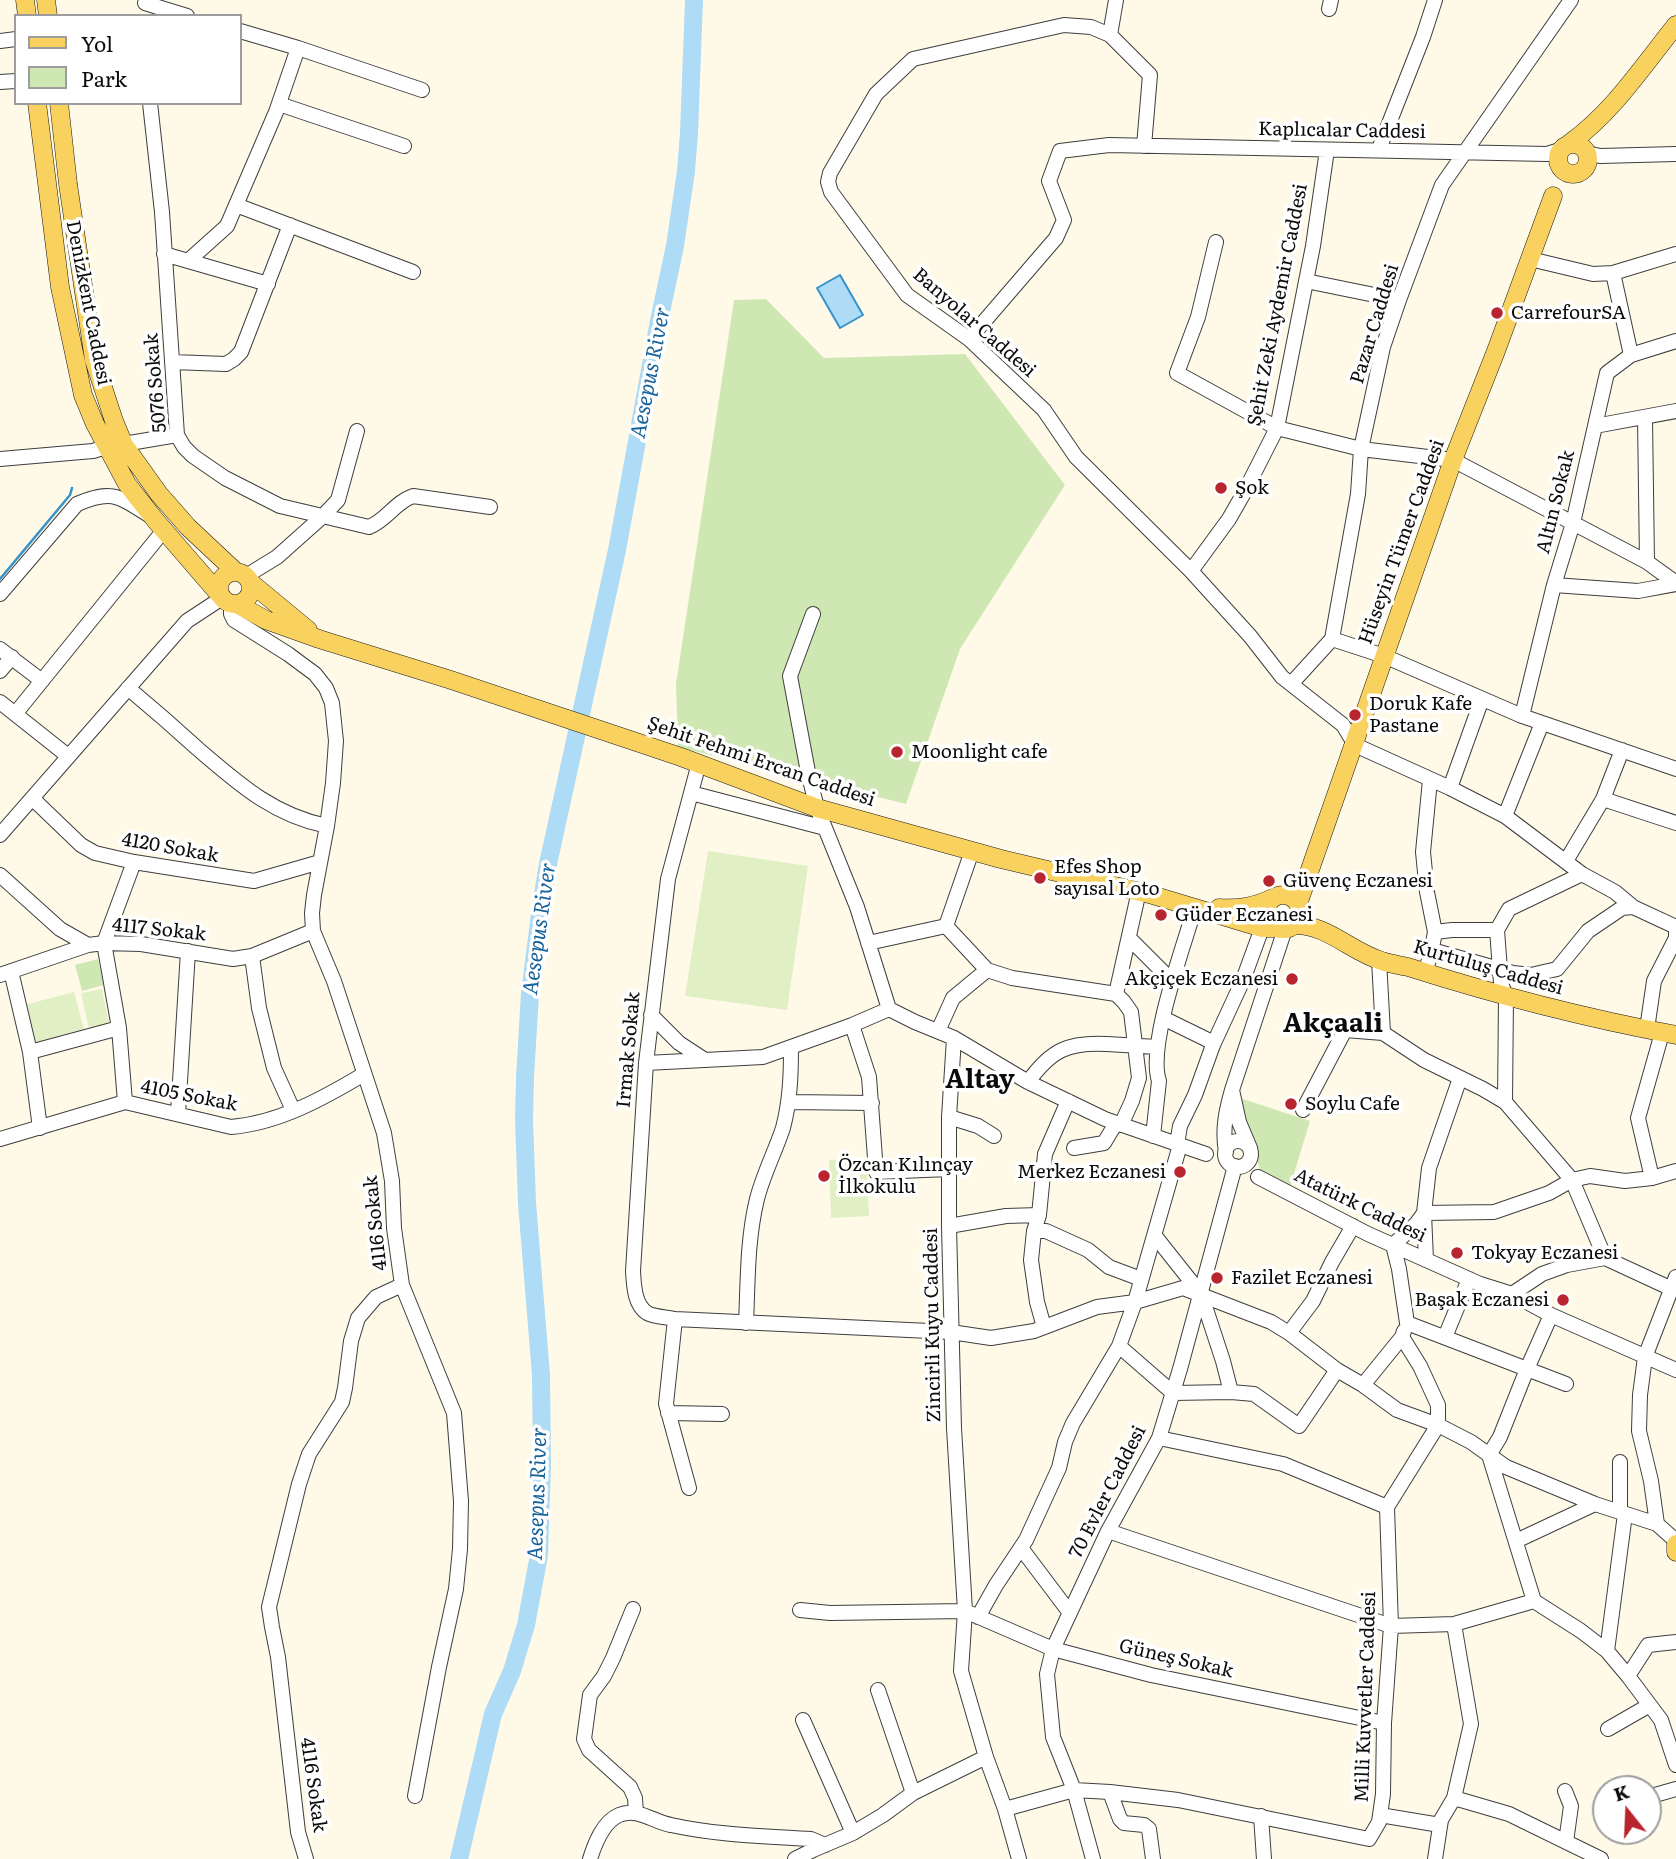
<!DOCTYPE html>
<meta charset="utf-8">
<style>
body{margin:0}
#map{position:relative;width:1676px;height:1859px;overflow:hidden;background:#fffae8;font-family:Literata,serif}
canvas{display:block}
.legend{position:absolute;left:14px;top:14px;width:228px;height:91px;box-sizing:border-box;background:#fff;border:2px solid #9d9d9d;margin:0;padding:9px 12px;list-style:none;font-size:21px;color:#0b0b0b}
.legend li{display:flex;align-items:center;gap:14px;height:35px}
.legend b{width:35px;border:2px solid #9d9d9d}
.north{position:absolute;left:1592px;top:1775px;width:70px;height:70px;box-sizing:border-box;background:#fff;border:2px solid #9d9d9d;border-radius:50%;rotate:342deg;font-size:19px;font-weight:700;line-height:28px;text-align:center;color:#0b0b0b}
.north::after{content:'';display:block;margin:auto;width:24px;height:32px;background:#b8252e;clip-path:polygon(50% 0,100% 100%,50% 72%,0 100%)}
</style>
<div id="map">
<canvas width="1676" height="1859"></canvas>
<ul class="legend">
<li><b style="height:9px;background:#f8d15f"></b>Yol</li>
<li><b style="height:19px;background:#cfe8b3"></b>Park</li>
</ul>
<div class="north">K</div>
</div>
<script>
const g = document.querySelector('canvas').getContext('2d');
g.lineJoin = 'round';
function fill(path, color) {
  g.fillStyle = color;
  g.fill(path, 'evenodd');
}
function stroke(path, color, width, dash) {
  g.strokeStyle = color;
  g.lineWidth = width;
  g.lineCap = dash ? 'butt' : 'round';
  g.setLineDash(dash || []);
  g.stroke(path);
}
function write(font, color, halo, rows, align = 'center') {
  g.font = font + ' Literata,serif';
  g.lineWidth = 7;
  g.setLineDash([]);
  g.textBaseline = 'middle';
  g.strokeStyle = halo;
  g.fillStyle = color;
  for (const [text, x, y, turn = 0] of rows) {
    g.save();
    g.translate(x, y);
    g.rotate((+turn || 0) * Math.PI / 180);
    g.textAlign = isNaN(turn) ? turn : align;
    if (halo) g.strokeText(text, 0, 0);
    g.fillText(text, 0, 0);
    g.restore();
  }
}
fill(new Path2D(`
 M766 299 824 358 965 354 1065 485 960 649 906 804 678 747 676 684 734 300Z
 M98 959 104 985 82 991 75 965Z
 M1237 1097 1310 1121 1290 1187 1261 1173Z`), '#cfe8b3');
fill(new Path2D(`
 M708 851 808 866 787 1010 685 996Z
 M102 989 109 1025 89 1029 81 993Z
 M74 992 84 1029 34 1043 24 1005Z
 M866 1158 869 1216 831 1218 829 1160Z`), '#e1efc5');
const water = new Path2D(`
 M840 275 863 315 840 328 817 288Z`);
fill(water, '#aedbf5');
stroke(water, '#3592cc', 2);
stroke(new Path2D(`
 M0 579 70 495 72 488`), '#3592cc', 2.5);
stroke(new Path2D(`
 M459 1859 493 1714 512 1671 526 1625 539 1555 542 1465 541 1375 527 1203 524 1119 525 1078 530 993 541 907 548 864 617 550 659 321 675 246 686 171 689 133 694 0`), '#aedbf5', 18);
const minor = new Path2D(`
 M145 3 187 16
 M1329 9 1331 0
 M240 31 298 48 422 90
 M1110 35 1116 0
 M0 41 16 39
 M0 82 16 81
 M150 103 162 212 177 435 184 447 193 456 225 478 280 506 369 527C387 520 394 503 413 496L490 507
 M279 104 404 146
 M1144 146 1150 75 1110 35 1091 27 1064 25 913 59 876 94 830 173 828 182 831 192 907 295 969 339 1044 410 1076 457 1191 571 1250 636 1282 677 1343 725 1355 745 1450 788 1505 816 1582 874 1615 892 1633 907 1676 927
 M1379 149 1423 37 1435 0
 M1587 153 1600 156 1676 154
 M236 205 413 272
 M1216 242 1198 317 1177 373 1277 428 1361 449 1453 460 1647 562 1676 583
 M164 254 268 284
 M1530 259 1593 274 1613 273 1676 254
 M188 261 227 226 276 112 298 48
 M1613 273 1631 355
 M1306 281 1399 300
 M969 339 1056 238 1064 220 1049 181 1060 151 1109 145 1547 154 1560 150
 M172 362 226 364 234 359 241 352 290 225
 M1645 418 1647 562
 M1595 426 1676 411
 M0 459 93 451 106 447 177 435
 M1191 571 1229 519 1245 491 1277 428 1313 246 1327 150
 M246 576 277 557 323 516 338 500 357 431
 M1554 585 1638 591 1676 584
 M0 594 77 504C111 490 117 495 147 514
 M231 604V614L234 620 288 654 315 674 326 688 332 703 336 741 333 783 327 826 314 895 312 913 313 931 334 981 384 1133 392 1181 394 1228 402 1285 376 1297 358 1318 351 1341 345 1388 342 1402 309 1454 299 1484 269 1607 272 1627 278 1657 298 1832 306 1859
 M813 614 790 676 808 772 817 808 857 907 889 1009 915 1022 954 1038 1028 1082 1105 1119 1206 1154
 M1332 639 1384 656 1522 716 1676 769
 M0 649 42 681
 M0 671 12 657
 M1291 684 1332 639 1358 494 1361 449 1383 347 1399 300 1442 185 1571 0
 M128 688C152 708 175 728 198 749 239 784 273 815 327 826
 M0 702 68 756
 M15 714 164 530
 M1522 716 1554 585 1573 523 1607 373 1631 355 1676 341
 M699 763 668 879 646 1063 633 1271C634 1285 634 1304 647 1313 654 1317 667 1317 675 1319L951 1332 991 1338 1034 1331 1097 1307 1135 1302 1183 1288 1271 1322 1289 1333 1337 1370 1363 1385 1397 1410 1438 1425 1471 1442 1506 1467 1595 1504 1657 1524 1676 1541
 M1450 788 1482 699
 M691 793 825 828
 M32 798 81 845 95 853 134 862 254 881 320 862
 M1603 799 1676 823
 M1505 816 1542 723
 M0 835 187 621 222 598
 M1566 861 1603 799 1622 750
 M0 875 60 929 88 945
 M946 926 972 851
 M1497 930 1501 983 1506 997 1505 1102
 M1435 932 1452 930H1497L1509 909 1582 874
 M1129 938 1173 982
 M868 943 946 926 987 970 1012 978 1116 994
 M1432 950 1513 973 1531 975 1557 969 1588 931 1622 908 1633 907
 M252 956 259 1008 274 1068 293 1110
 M1379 960 1383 1033
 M11 971 30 1052 40 1128
 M1425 973 1431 953 1435 932 1427 892 1423 852 1430 780
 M0 975 88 945 104 943 141 944 233 959 252 956 313 931
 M1116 994 1124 1002 1131 1012 1139 1078 1132 1101 1121 1125
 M1116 994 1139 891
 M651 1015 679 1043 705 1060
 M1163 1018 1214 1043
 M852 1025 869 1077 876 1172 949 1169
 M1647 1029 1654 981 1676 938V926
 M938 1031 953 998 987 970
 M954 1038 949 1117V1226L954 1428 965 1611 961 1671 986 1757 1005 1809 1019 1859
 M30 1052 119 1028
 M646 1063 763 1057 852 1025 889 1009
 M1028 1082C1051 1050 1068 1042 1107 1044 1124 1045 1140 1046 1157 1047
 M1232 1090 1285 929
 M125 1102 119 1028 104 943 134 862
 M789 1102 872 1103
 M1303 1110 1345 1030 1383 1033 1424 1060 1483 1089 1505 1102 1572 1180 1605 1258 1672 1289
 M178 1114 188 951
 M949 1117 978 1126 994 1136
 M1153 1136 1159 1081C1147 1045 1184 946 1195 907
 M0 1139 125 1102 231 1127C279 1123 324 1098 364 1074
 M1225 1154a13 13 0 1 1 26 0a13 13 0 1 1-26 0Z
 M1177 1144 1180 1126 1195 1095 1213 1045 1243 980 1262 928
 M1074 1148 1104 1143 1116 1123
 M1226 1152C1222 1130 1226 1111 1232 1090L1239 1122 1250 1148
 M1258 1177 1368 1234 1480 1284 1512 1294 1551 1315 1676 1370
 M1652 1178 1638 1118 1662 1033
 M949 1226 1006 1216 1039 1215
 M1034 1231H1046L1088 1250 1109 1267 1141 1279
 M1155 1236 1201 1294 1223 1361 1231 1392
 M1426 1260 1424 1213 1429 1168 1460 1078
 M402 1285 454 1413 461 1501 460 1549 456 1589 439 1667 415 1796
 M1512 1294 1542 1274 1567 1265 1605 1258
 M675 1319 666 1404 689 1488
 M746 1323C748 1281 747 1240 757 1199 763 1175 775 1152 783 1128 790 1101 791 1076 791 1048
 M1407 1323 1399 1269 1393 1245 1416 1224 1424 1213 1494 1212 1549 1193 1572 1180 1590 1176 1625 1181 1652 1178 1676 1171
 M1407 1323 1566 1384
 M1044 1327 1037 1302 1031 1260 1034 1231 1039 1215 1045 1154 1068 1101
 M1289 1333 1313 1301 1332 1262 1353 1226
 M1445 1337 1469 1279
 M1119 1346 1173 1393 1231 1392 1254 1394 1299 1426 1337 1370
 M1363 1385 1402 1337 1404 1331
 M668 1413 722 1414
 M1489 1455 1534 1601 1581 1631 1607 1651 1628 1676 1661 1720 1676 1765
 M1489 1455 1500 1437 1527 1369 1551 1315
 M1620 1462V1511
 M1387 1507 1438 1425V1405L1420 1366 1402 1337
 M1657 1524 1651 1481 1639 1431 1640 1395 1645 1357 1676 1277
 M1108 1531 1391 1626 1454 1624 1534 1601
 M1516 1541 1595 1504
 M1021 1548 1070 1613
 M633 1609 613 1658 604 1676 590 1695 584 1739 589 1750 630 1787 635 1798 636 1813
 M800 1610 830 1613 965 1611 1053 1649 1151 1675 1384 1723
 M978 1617 996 1585 1026 1540 1059 1468 1065 1442 1073 1423 1119 1346 1135 1302 1180 1145
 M1607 1651 1625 1514
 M1628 1676 1648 1645 1676 1642
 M878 1690 913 1793
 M803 1720 853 1833
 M1608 1729 1648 1706
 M1565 1791 1571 1806 1566 1842
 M1110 1792 1120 1819 1124 1823 1144 1825 1149 1829 1153 1859
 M1648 1797 1676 1789
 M1454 1798 1509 1814 1601 1859
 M1005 1809 1074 1790 1110 1792 1178 1800 1369 1839 1379 1822 1383 1794 1384 1723 1391 1626 1387 1507 1283 1464 1159 1438
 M1380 1815 1440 1825
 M1261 1816 1264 1859
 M590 1859C595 1843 603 1822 619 1815 638 1807 653 1822 671 1825 716 1835 765 1836 811 1839L825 1845
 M795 1859 813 1850 853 1833 883 1815 913 1793 986 1757
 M1093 1859 1074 1790 1053 1737 1047 1674 1053 1649 1108 1531 1159 1438 1180 1369 1235 1166
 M1435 1859 1441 1820 1454 1798 1471 1724 1454 1624`);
const major = new Path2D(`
 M25 0 27 16
 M46 0 48 16
 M37 103 60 287 83 395 95 424 127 484 156 521 219 594
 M59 103 68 184 94 360 114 421 124 445 159 494 188 527 236 572
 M1570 143C1613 112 1643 66 1676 25
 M1558 159a15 15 0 1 1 30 0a15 15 0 1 1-30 0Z
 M219 588a16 16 0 1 1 32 0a16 16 0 1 1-32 0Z
 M250 582 308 630
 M237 604 266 620 319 639 451 680 681 757 817 808 1001 859 1149 894 1262 928H1278
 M1266 912a17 17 0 1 1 34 0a17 17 0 1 1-34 0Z
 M1298 904 1453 460 1496 351 1553 196
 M1219 908C1239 909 1254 907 1273 898
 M1294 925C1327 924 1351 952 1382 961 1390 964 1399 965 1408 967 1496 995 1585 1018 1676 1035
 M1676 1544V1552`);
stroke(minor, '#3e3e3e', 16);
stroke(major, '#1c1c1c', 19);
stroke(minor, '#fff', 14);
stroke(major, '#f8d15f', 18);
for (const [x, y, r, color] of [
 [1497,313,7,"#b8252e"],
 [1221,488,7,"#b8252e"],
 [1355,715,7,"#b8252e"],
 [897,752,7,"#b8252e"],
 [1040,878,7,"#b8252e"],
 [1269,881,7,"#b8252e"],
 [1161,915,7,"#b8252e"],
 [1292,979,7,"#b8252e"],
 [1291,1104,7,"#b8252e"],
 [1180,1172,7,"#b8252e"],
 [824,1176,7,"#b8252e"],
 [1457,1253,7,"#b8252e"],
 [1217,1278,7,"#b8252e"],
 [1563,1300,7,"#b8252e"]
]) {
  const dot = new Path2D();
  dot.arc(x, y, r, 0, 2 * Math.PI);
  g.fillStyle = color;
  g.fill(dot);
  stroke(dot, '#fff', 2.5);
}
write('19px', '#0b0b0b', '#fff', [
 ["Kaplıcalar Caddesi",1342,131,1],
 ["Denizkent Caddesi",88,303,79],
 ["Şehit Zeki Aydemir Caddesi",1278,305,-79],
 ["Banyolar Caddesi",974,323,41],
 ["Pazar Caddesi",1375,324,-73],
 ["5076 Sokak",156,383,-95],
 ["Altın Sokak",1556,502,-76],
 ["Hüseyin Tümer Caddesi",1402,542,-70],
 ["Şehit Fehmi Ercan Caddesi",761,762,19],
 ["4120 Sokak",170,848,10],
 ["4117 Sokak",159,930,6],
 ["Kurtuluş Caddesi",1488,968,16],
 ["Irmak Sokak",629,1050,-85],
 ["4105 Sokak",189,1096,11],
 ["Atatürk Caddesi",1360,1206,26],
 ["4116 Sokak",376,1223,-96],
 ["Zincirli Kuyu Caddesi",933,1325,-91],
 ["70 Evler Caddesi",1108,1492,-63],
 ["Güneş Sokak",1176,1659,13],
 ["Milli Kuvvetler Caddesi",1366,1697,-88],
 ["4116 Sokak",313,1785,82]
]);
write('19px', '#0b0b0b', '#fff', [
 ["CarrefourSA",1511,313],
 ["Şok",1235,488],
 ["Doruk Kafe",1369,704],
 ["Pastane",1369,726],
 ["Moonlight cafe",911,752],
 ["Efes Shop",1054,867],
 ["sayısal Loto",1054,889],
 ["Güvenç Eczanesi",1283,881],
 ["Güder Eczanesi",1175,915],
 ["Akçiçek Eczanesi",1278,979,"right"],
 ["Soylu Cafe",1305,1104],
 ["Özcan Kılınçay",838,1165],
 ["İlkokulu",838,1187],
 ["Merkez Eczanesi",1166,1172,"right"],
 ["Tokyay Eczanesi",1471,1253],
 ["Fazilet Eczanesi",1231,1278],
 ["Başak Eczanesi",1549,1300,"right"]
], 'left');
write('italic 21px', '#16629a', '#fff', [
 ["Aesepus River",651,373,-79],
 ["Aesepus River",540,929,-82],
 ["Aesepus River",538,1494,-88]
]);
write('bold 26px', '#0b0b0b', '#fff', [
 ["Akçaali",1333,1024],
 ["Altay",980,1080]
]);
</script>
